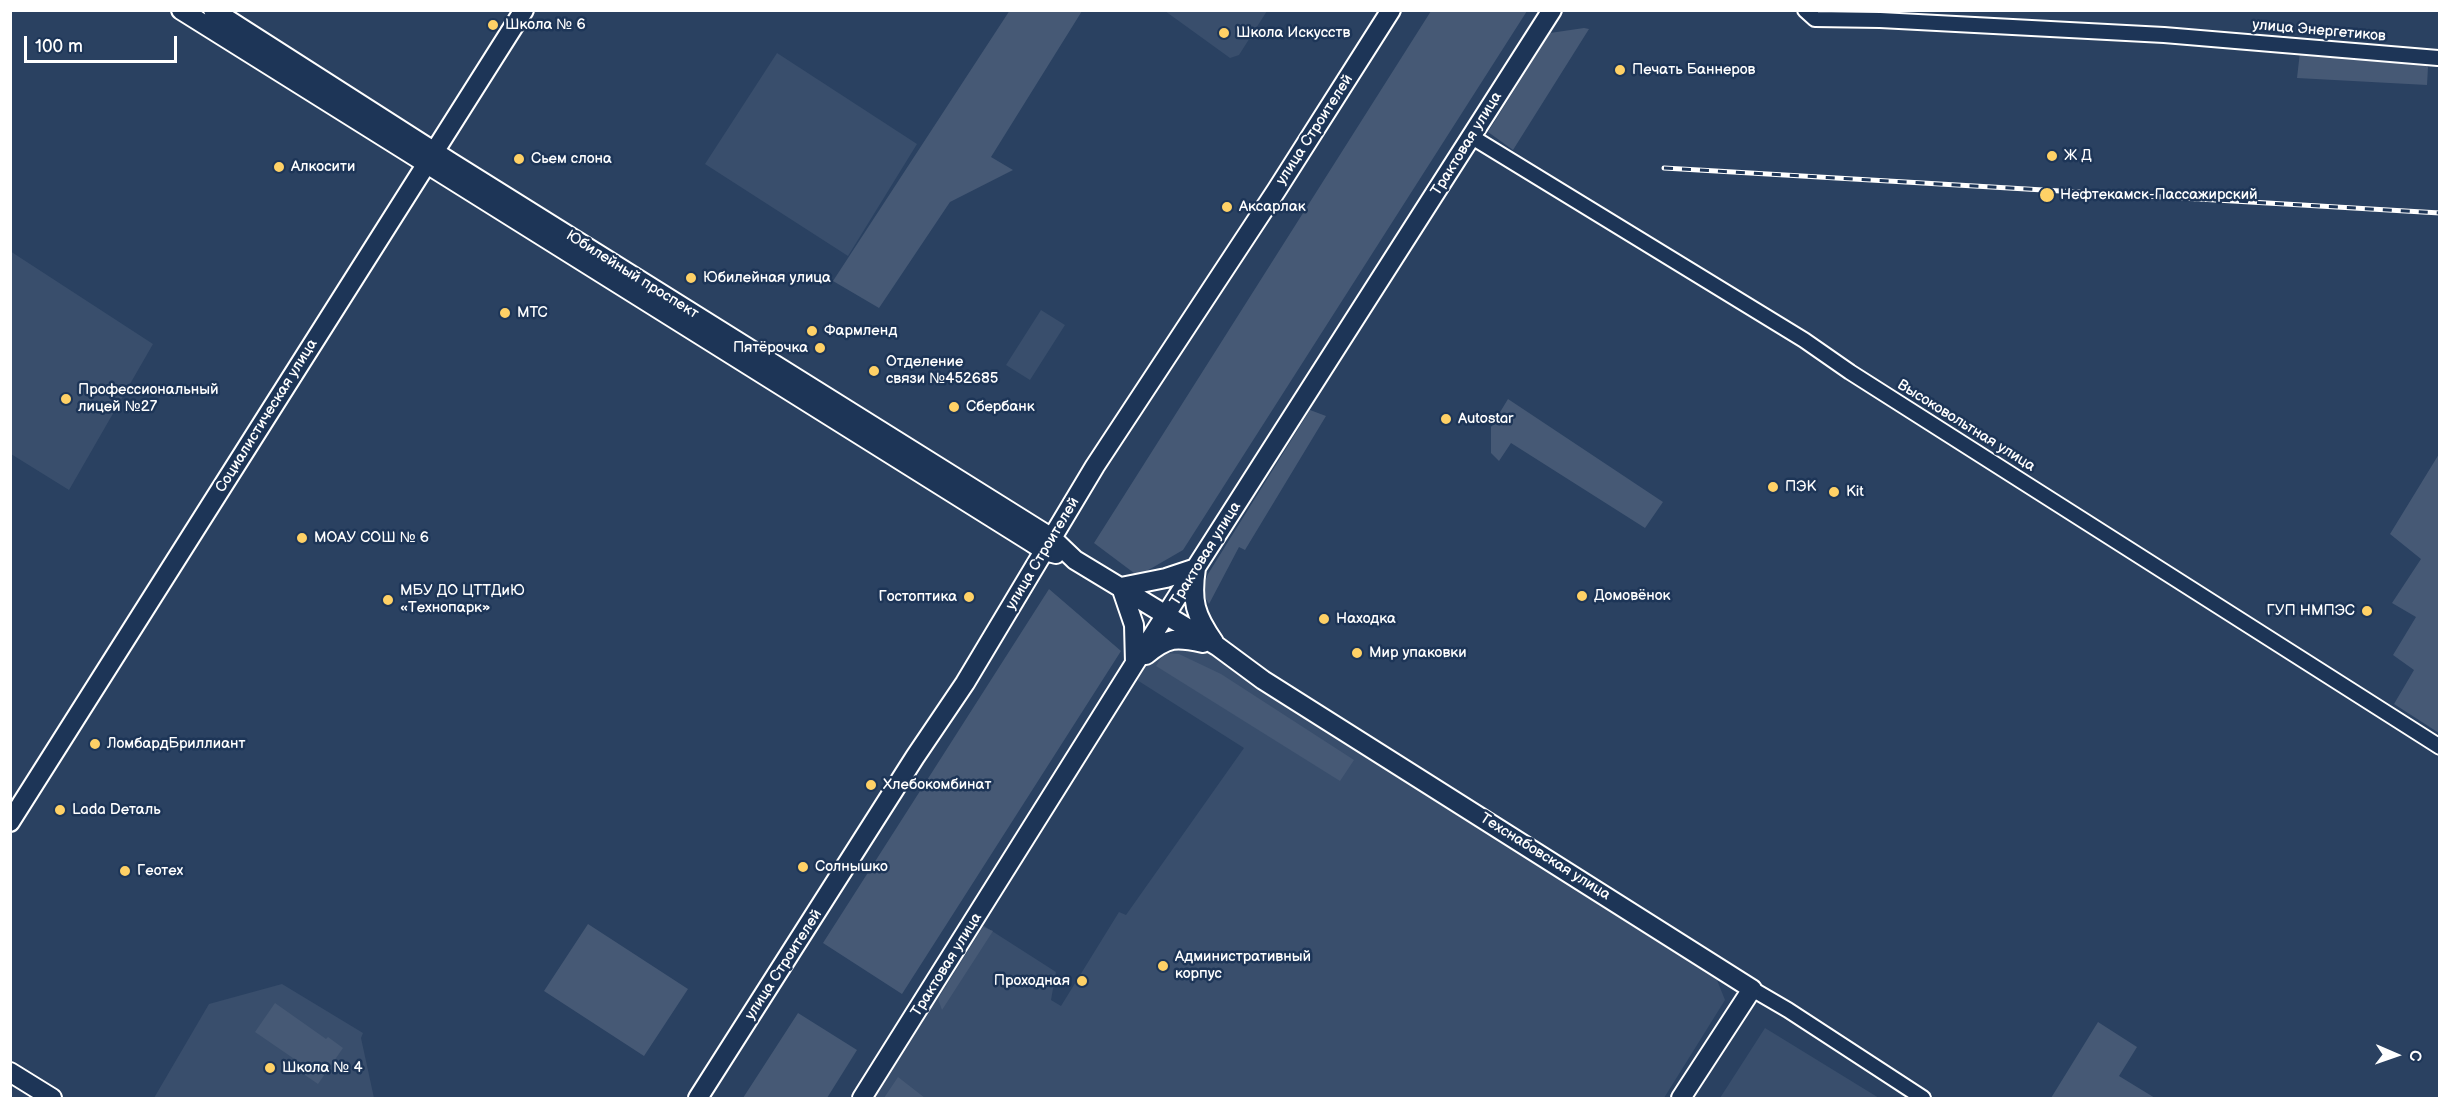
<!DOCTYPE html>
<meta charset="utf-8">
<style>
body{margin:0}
#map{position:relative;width:2450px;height:1109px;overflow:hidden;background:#2a4161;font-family:"Balsamiq Sans",sans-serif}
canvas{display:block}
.frame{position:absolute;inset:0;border:12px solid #fff;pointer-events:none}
.north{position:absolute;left:2366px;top:1025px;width:60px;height:60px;-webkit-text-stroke:4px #1d3557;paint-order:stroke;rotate:92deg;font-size:16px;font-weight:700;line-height:24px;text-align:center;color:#fff}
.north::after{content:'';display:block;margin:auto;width:21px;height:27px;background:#fff;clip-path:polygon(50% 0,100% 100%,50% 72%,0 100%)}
.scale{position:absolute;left:24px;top:36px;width:153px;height:27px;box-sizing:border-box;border:3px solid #fff;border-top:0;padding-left:8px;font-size:18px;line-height:21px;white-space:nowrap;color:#fff;-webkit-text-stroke:4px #1d3557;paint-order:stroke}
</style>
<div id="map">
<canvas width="2450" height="1109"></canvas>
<div class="frame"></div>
<div class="north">С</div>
<div class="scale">100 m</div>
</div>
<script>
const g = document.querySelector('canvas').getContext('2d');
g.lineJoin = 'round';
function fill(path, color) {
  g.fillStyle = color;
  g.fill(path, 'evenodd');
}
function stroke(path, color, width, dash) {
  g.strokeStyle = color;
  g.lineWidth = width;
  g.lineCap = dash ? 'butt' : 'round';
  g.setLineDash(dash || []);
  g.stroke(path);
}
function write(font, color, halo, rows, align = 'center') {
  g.font = font + ' "Balsamiq Sans",sans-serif';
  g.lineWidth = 5;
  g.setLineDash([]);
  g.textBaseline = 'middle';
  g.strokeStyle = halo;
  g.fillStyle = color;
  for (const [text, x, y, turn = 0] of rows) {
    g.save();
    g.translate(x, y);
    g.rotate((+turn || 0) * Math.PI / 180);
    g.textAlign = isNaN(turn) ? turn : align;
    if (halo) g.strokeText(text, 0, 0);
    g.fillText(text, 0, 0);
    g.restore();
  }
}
fill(new Path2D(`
 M1165 11H1267L1239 55 1230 58Z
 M777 53 917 144 848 256 705 164Z
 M10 251 153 344 69 490 11 454Z
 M1041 310 1065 325 1030 380 1006 365Z
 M1160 647 1202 649 1696 959 1717 980 1725 1000 1664 1098H869L981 924 1056 972 1051 1000 1061 1006 1119 912 1126 915 1244 748 1137 680 1152 655Z
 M282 984 363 1033 361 1038 374 1098H154L209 1004Z
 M1765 1028 1879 1098H1720Z`), '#394e6c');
fill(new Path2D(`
 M1010 10 1082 11 991 157 1013 170 950 202 879 308 833 281Z
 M1431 11H1527L1183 550 1138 576 1094 543Z
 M1584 28 1589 29 1513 150 1488 132 1550 33Z
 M2300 52 2418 59 2428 67 2427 85 2297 78Z
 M1508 399 1663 502 1645 528 1511 443 1499 461 1491 453V427Z
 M1310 410 1326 416 1245 550 1239 547 1209 604 1201 591 1208 574Z
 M2439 454V733L2394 704 2414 670 2393 655 2416 617 2392 603 2421 559 2390 534Z
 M1049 589 1121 651 902 994 823 943Z
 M1164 653 1179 654 1221 674 1354 760 1340 781 1156 666Z
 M588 924 688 989 644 1056 544 991Z
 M983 927 993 931 942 1010 938 999Z
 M275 1003 326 1039 328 1037 343 1048 318 1084 302 1073 306 1067 255 1032Z
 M798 1013 857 1050 827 1098H743Z
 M2098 1022 2137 1047 2119 1076 2155 1098H2051Z
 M898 1077 925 1098H884Z`), '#465975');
const minor = new Path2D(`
 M1805 10 1815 19 1880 20 2164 35 2438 58
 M1472 137 1804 340 1850 372 2440 747
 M1752 989 1788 1010 1923 1098`);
const major = new Path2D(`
 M181 10 1031 542 1045 551 1056 554
 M213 10 449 161 1052 538 1075 560 1217 646 1263 680 1752 989 1681 1098
 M1121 587 1166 578 1196 568C1191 601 1195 615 1214 642
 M1121 587 1134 625 1135 663
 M1146 655C1168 637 1176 637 1203 643
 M10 822 524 10
 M10 1072 52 1098
 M698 1098 915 757 965 683 1095 466 1276 191 1391 10
 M862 1098 1135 663 1552 10`);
stroke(minor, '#fff', 18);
stroke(major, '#fff', 22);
stroke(minor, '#1d3557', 14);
stroke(major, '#1d3557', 18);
const rail = new Path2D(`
 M1664 168 2440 213`);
stroke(rail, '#fff', 5);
stroke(rail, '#1d3557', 3, [9]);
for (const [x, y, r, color] of [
 [493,25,6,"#ffd166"],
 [1224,33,6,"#ffd166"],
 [1620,70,6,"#ffd166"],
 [2052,156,6,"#ffd166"],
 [519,159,6,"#ffd166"],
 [279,167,6,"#ffd166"],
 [2047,195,8,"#ffd166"],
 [1227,207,6,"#ffd166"],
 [691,278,6,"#ffd166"],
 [505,313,6,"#ffd166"],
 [812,331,6,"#ffd166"],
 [820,348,6,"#ffd166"],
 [874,371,6,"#ffd166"],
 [66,399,6,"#ffd166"],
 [954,407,6,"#ffd166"],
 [1446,419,6,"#ffd166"],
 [1773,487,6,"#ffd166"],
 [1834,492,6,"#ffd166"],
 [302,538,6,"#ffd166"],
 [1582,596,6,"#ffd166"],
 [969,597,6,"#ffd166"],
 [388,600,6,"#ffd166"],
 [2367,611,6,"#ffd166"],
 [1324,619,6,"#ffd166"],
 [1357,653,6,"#ffd166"],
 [95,744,6,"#ffd166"],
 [871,785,6,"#ffd166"],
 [60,810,6,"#ffd166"],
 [803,867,6,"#ffd166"],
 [125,871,6,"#ffd166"],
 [1163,966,6,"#ffd166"],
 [1082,981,6,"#ffd166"],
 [270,1068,6,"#ffd166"]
]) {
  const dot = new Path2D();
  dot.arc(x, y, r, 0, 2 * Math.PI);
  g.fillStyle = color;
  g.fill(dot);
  stroke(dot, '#1d3557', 2);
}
write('15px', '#fff', '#1d3557', [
 ["Школа № 6",505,25],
 ["Школа Искусств",1236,33],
 ["Печать Баннеров",1632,70],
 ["Ж Д",2064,156],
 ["Сьем слона",531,159],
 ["Алкосити",291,167],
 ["Нефтекамск-Пассажирский",2060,195],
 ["Аксарлак",1239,207],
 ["Юбилейная улица",703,278],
 ["МТС",517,313],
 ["Фармленд",824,331],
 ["Пятёрочка",808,348,"right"],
 ["Отделение",886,362],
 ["связи №452685",886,379],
 ["Профессиональный",78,390],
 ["лицей №27",78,407],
 ["Сбербанк",966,407],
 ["Autostar",1458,419],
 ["ПЭК",1785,487],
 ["Kit",1846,492],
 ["МОАУ СОШ № 6",314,538],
 ["МБУ ДО ЦТТДиЮ",400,591],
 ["«Технопарк»",400,608],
 ["Домовёнок",1594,596],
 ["Гостоптика",957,597,"right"],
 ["ГУП НМПЭС",2355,611,"right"],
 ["Находка",1336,619],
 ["Мир упаковки",1369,653],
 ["ЛомбардБриллиант",107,744],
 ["Хлебокомбинат",883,785],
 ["Lada Dеталь",72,810],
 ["Солнышко",815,867],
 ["Геотех",137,871],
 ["Административный",1175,957],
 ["корпус",1175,974],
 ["Проходная",1070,981,"right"],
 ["Школа № 4",282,1068]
], 'left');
write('15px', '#fff', '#1d3557', [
 ["улица Энергетиков",2319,31,5],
 ["улица Строителей",1315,130,-57],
 ["Трактовая улица",1467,144,-58],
 ["Юбилейный проспект",632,275,32],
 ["Социалистическая улица",267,416,-58],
 ["Высоковольтная улица",1966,426,32],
 ["улица Строителей",1043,554,-59],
 ["Трактовая улица",1206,554,-58],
 ["Техснабовская улица",1545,857,32],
 ["улица Строителей",784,965,-57],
 ["Трактовая улица",947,965,-58]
]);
</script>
